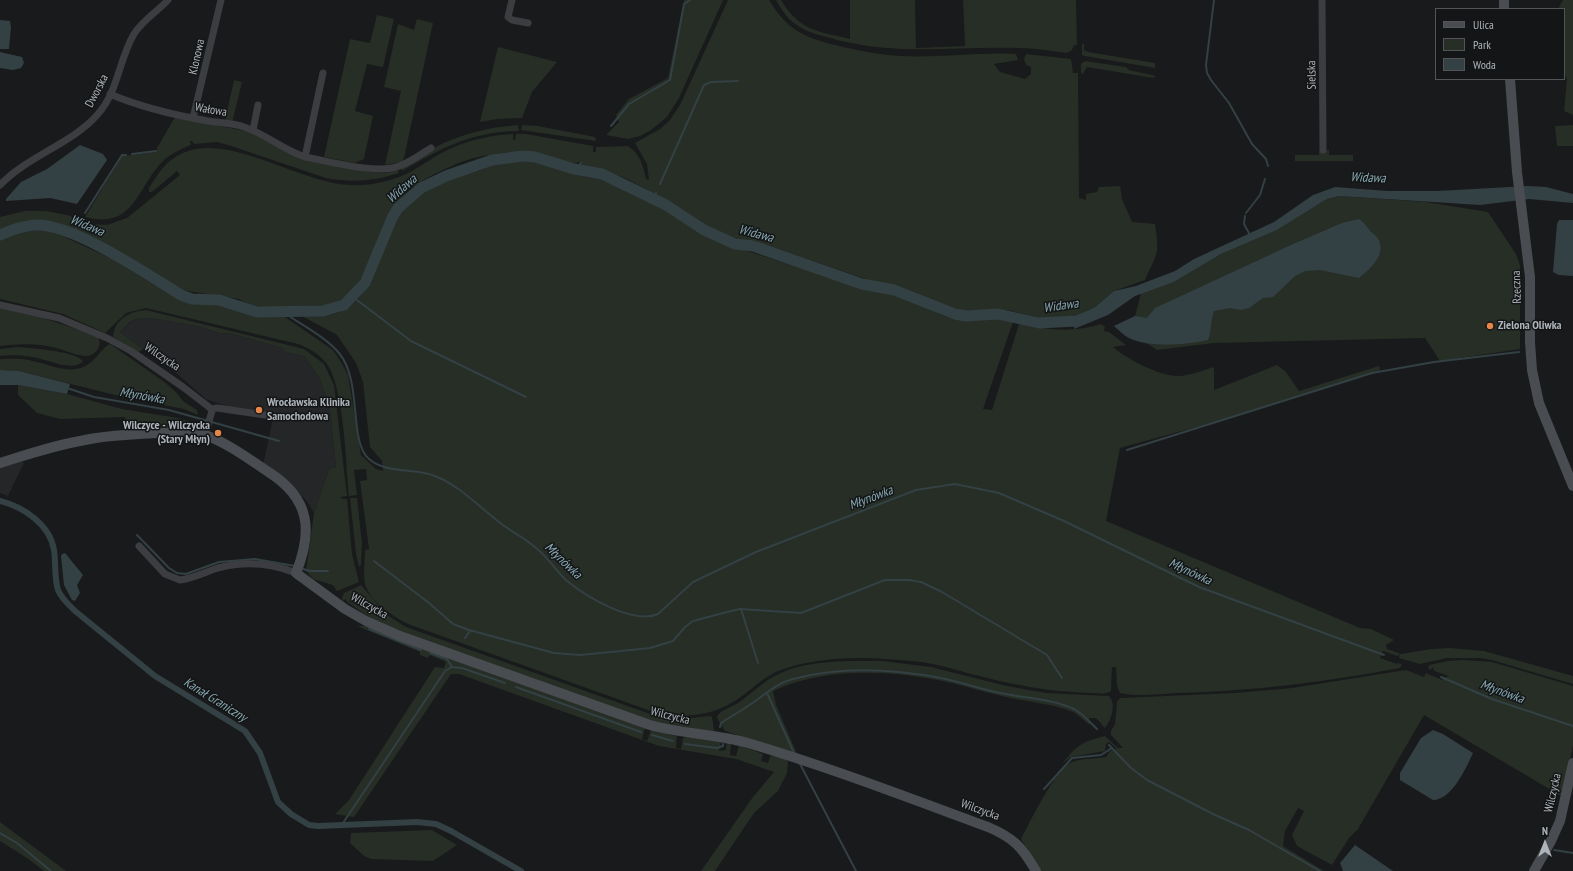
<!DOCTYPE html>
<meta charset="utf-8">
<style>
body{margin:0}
#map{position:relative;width:1573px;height:871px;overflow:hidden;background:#191a1b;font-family:"PT Sans Narrow",sans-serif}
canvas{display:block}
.legend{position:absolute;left:1435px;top:8px;width:130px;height:72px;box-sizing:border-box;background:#141516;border:1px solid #515558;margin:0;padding:5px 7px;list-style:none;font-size:12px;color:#adb4ba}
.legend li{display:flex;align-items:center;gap:8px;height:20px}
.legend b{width:20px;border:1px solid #515558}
.north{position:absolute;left:1525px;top:823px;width:40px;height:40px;-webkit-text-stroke:3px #141516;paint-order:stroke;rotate:0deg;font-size:11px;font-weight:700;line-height:16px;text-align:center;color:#adb4ba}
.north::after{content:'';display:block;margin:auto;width:14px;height:18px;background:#adb4ba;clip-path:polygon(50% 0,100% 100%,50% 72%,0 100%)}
</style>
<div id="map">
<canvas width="1573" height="871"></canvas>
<ul class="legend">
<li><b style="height:5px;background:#494c50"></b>Ulica</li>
<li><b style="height:11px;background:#262e26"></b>Park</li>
<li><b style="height:11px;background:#334044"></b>Woda</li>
</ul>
<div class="north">N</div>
</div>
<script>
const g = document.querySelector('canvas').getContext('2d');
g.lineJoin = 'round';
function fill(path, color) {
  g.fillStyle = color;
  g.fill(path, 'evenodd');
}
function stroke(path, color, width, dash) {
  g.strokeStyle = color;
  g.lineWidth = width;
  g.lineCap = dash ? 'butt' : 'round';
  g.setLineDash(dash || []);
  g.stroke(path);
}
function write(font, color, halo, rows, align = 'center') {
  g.font = font + ' "PT Sans Narrow",sans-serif';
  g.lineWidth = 3;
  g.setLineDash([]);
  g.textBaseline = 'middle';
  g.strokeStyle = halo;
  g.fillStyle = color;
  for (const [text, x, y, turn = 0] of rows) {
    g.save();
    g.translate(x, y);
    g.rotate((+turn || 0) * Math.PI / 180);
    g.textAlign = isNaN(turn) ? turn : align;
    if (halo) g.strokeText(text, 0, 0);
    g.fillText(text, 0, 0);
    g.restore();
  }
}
fill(new Path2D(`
 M150 318 197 326 219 333 233 334 282 348 285 352 304 356 320 379 330 409 336 467 329 469 314 513 306 500 276 473 263 465 274 414 230 407 206 399 176 373 120 332 131 322 137 319Z
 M20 461 24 463 8 496 0 493V467Z`), '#252628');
fill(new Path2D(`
 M684 0H723L679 98 667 117 651 130 640 136 628 139 606 135 619 122 616 115 629 99 668 78Z
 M728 0H769C789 33 807 38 843 47 862 51 881 55 900 56 939 58 978 52 1016 54L1018 60 994 64 1000 72 1025 79 1031 74V67L1026 65 1024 59 1026 54 1071 59 1073 73H1078L1079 198 1086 200V194L1097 192 1099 187 1120 186 1122 199 1132 222 1155 224C1160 255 1157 253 1145 280L1114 291 1095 307 1076 317 1045 319 1007 310 961 311 927 299 908 290 872 281 766 245 734 238 700 224 661 197 625 178 603 170 581 166 582 164 580 162C567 166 553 156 540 153 521 149 476 155 459 163 440 171 415 182 402 197 397 204 389 212 386 219 373 247 363 299 328 307 316 309 303 308 291 308 273 307 254 309 239 299L182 290 106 244 77 230 71 231 46 222H27L0 230V217L25 211H46L67 215 90 224 107 225 127 218 180 175 177 171 152 192H149V188C156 177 163 165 174 158 220 125 298 184 351 185 371 186 394 181 412 171 426 163 439 153 454 147 472 139 493 135 513 134V140H515L516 134H526L593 146V152H596V147L628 146C640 154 643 165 646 179L649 180 647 164 635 143 660 129 669 121 680 105Z
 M776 0H781C800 31 817 31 850 39V0H915L916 48 965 46 963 0H1076L1077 45H1074L1072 50 1067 53C1051 51 1035 48 1019 48 954 46 902 56 837 40 825 36 811 34 800 27 789 21 782 11 776 0Z
 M1563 0H1573V115L1564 111 1567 79 1564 73V9H1558Z
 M377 15 394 19 383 67 367 64 355 111 373 116 364 159 355 163 324 157 350 39 370 43Z
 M417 19 433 23 404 158 401 162 385 165 401 91 384 87 398 24 414 30Z
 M1082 44H1084V50L1088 52 1155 63V68L1085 56 1082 55Z
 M498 47 557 62 532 92 522 118 497 119 480 122Z
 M1085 61 1126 67 1129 70 1156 76 1153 78 1087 67 1083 74 1081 73V64Z
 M234 80 242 82 232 123 225 121Z
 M175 117 255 133 286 152 370 172 385 173 398 170 399 173C374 181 352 183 326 178L228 145 217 142 194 144 192 141H190L191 145C181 149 172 153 164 160 136 187 136 230 85 217L122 156 157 152V148Z
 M518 125 519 131C470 132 442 148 402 171L400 168C415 160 430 149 446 142 469 132 493 127 518 125Z
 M522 125 538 126 595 137 596 141 521 130Z
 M1573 125V146H1557L1555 126Z
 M1319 150H1329V155H1353V161H1295V155H1319Z
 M527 159 580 176 600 179 671 213 709 238 744 250 866 289 901 297 945 316 965 321 995 318 1013 322 983 409 992 410 1019 324C1047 330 1074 333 1101 324L1105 327 1104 331 1109 332 1126 345 1113 347C1127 359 1159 376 1178 376 1189 376 1203 370 1214 367V390L1277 365 1286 372 1299 391 1379 366 1380 370 1240 415 1120 448 1106 521 1360 628 1371 629 1394 640 1386 645 1387 649 1401 654 1431 649 1450 648 1484 651 1573 676V684L1492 660 1480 658H1447L1420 664 1399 658 1400 654 1398 656 1383 651 1380 658 1397 664 1396 666 1398 663 1402 664 1400 668C1326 682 1253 691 1178 693 1161 694 1135 697 1120 693L1117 686 1116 667H1112L1111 691C1106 695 1097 693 1090 693 1063 692 1036 689 1009 683 984 678 958 670 933 664 917 661 901 660 885 659 852 656 804 659 774 673 762 679 753 688 742 696 719 714 691 718 662 715L408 624C393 616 370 602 365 584 363 574 365 560 365 550L369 549 360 481 367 480 366 469 354 470 357 495 349 496C346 465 344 385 326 363 319 354 309 348 298 344L146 308 126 313 105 333 63 314 0 299V239L24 231 40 229 52 231 112 259 176 298 234 308 247 313 282 315 333 350 341 362 348 375 361 455 376 469 383 471 382 461 370 447 363 382 356 363 337 335 302 316C316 316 332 317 344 310 381 290 381 234 407 204 417 191 444 180 459 174 465 172 472 173 477 171 483 170 488 166 494 164 504 160 516 160 527 159Z
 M1339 196 1426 202 1488 212 1516 254 1520 265V349L1440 361 1425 338 1214 343 1157 350 1148 344 1129 338 1114 326 1135 316 1141 293 1174 282 1221 254 1277 230 1327 199Z
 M0 308 37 316 97 336C104 344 96 356 86 356 77 356 65 350 56 348 38 343 18 344 0 346Z
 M146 310 304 349 324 364 334 385 347 496 341 497 342 499H347L352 554 359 582 337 591 333 585 313 579 306 571 314 513 329 469 336 467 330 409 320 379 304 356 285 352 282 348 233 334 219 333 197 326 150 318 137 319 130 322 120 332 143 349 139 352 113 337C114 319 131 311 146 310Z
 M110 344 163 381 176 392 183 401 197 410 198 415 184 409 123 397 19 371 0 370V359C12 358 25 358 37 362 50 365 62 371 76 369 95 366 100 348 110 344Z
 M17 347C31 348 75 351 83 361 73 373 44 358 32 357 21 355 11 355 0 356V349Z
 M18 385 67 394 122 409 178 418 202 426 194 428 128 430 125 417 60 419 37 413 18 395Z
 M350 498H357L362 543 361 565 359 567 356 554Z
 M361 585 387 615 406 627 653 715 680 719 710 716 712 717 714 730 713 733 667 726 436 645 375 621 347 602 346 599 343 601 342 598 344 593Z
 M357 626H368L645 728 642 739 647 741 651 730 677 736 676 748 681 749 683 738 686 737 721 742 719 751 726 750 727 742 731 745 730 755 736 756 739 745 763 754 761 761 768 763 771 755 786 759 788 762 787 773 778 791 754 813 715 871H701L753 797 774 772 736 759 659 746 459 674H451L354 817 335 814 349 800 435 667 444 668 446 662 430 655 428 658 420 655V652Z
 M1463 660 1492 662 1573 686V745L1563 797 1424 715 1358 829 1349 838 1332 865 1297 846 1292 835 1304 811 1298 808 1285 831 1283 846 1324 871H1040L1021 839C1030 822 1055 769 1072 762 1082 758 1096 759 1106 757L1110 751 1117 749 1109 742 1106 744 1105 751 1071 757 1063 763C1076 746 1083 741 1105 736L1118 748H1123L1111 735V731L1115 724 1117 702 1120 698 1235 693 1292 688 1406 670 1424 677 1426 673 1442 680 1443 678 1449 676 1434 671 1433 667 1431 670 1428 668 1429 665 1448 661Z
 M882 661 931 667 1007 686 1046 693 1109 696C1117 705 1111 720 1105 728L1096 718H1089L1090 725C1084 721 1079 715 1073 712 1051 703 1025 702 1002 696 982 692 963 685 943 681 888 670 825 667 773 691L776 705 797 754 725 731 717 718C717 711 732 707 738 703 750 695 760 684 773 677 804 659 847 661 882 661Z
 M0 822 66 871H44L27 858 0 841Z
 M432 830 457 845 433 861 371 859 364 856 350 843 351 833Z`), '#262e26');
fill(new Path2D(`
 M0 20 10 21 11 27 9 49H0Z
 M0 52 22 57 24 63 21 68 13 70 0 68Z
 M80 145 103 154 107 160 77 204 50 198 6 201V199L21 182 47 169Z
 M1528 186 1546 187 1573 194V203L1529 199 1480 205 1339 196 1327 199 1277 230 1221 254 1174 282 1135 296 1108 315 1074 329 1076 317 1095 307 1114 291 1136 286 1175 271 1194 259 1274 222 1313 195 1335 187 1388 191H1437Z
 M1359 219C1365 223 1367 227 1371 232 1373 234 1377 236 1378 239 1387 254 1370 269 1359 278L1320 270 1305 271 1295 276 1273 297 1263 298 1249 308 1241 310 1230 308 1214 311C1210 321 1212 331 1208 340 1187 345 1149 348 1129 338 1123 335 1119 330 1114 326L1135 316 1147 318 1155 308 1291 245 1342 223Z
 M1559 220H1573V276L1559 275 1553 272 1557 224Z
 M0 370 19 371 70 384 67 394 18 385H0Z
 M65 553 83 575 77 585 80 593 75 601 72 600 64 585 61 556 62 554Z
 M1433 730 1443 734 1473 753C1466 768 1452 800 1433 800L1400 780V773L1421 738Z
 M1355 845 1393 871H1343L1340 863Z`), '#334044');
stroke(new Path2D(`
 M1214 0 1206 65 1207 73 1211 80 1229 103 1252 144 1266 159 1268 166
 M611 126 629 104 670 80 684 4 690 0
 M132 154 156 151
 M576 169 581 163
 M660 184 704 85 711 82 738 81
 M653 199 656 193
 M85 213 122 155H126
 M1246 213 1260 195 1265 179
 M1245 216 1244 224 1250 235
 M73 235 76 229
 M353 297 411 341 526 397
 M283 312C300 324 326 337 339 353 363 382 348 441 369 459 386 474 415 468 435 476 460 486 478 506 499 522 510 531 525 538 536 548 548 557 556 571 567 581 587 597 633 625 658 614L693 582 756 552 916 490 955 484 999 493 1064 521 1199 587 1384 655
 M67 388 94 397 169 410 279 441
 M1127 450 1372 373 1434 362 1519 352
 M137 535 169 568 177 573 186 574 219 562 255 559 295 566
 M374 561 429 603 453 624 469 630 554 653 581 655 650 648 673 641 685 627 693 621 727 612 740 609 801 613 885 580H909L921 582 942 592 1047 655 1062 678
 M303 569 310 571H328
 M741 609 758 663
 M369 629 421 650
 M465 638 470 631
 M430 653 447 659 452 667
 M1441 677 1492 699 1573 726
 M516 687 641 732
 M767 693 794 753
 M720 727 721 723C732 716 744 709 754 702 767 693 777 683 793 679 841 666 893 669 941 678 961 682 980 689 1000 693 1023 698 1054 699 1074 709 1083 714 1090 722 1097 729
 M652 735 673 741
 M685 744 717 748 723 746V744
 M1109 745 1131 768 1147 780 1213 814 1249 830 1320 871
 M800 764 856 871
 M1044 789 1072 758 1101 755 1112 748
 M341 826 445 671 452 667 462 668 505 683
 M0 833 17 843 51 871
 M1554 850 1573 853`), '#334044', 2);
stroke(new Path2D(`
 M0 501C23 507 50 524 54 550 56 562 54 577 58 590 61 598 69 605 75 611L155 676 245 731 260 753 278 802 291 814 309 825 318 826 417 822 436 824 451 831 521 871`), '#334044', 6);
stroke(new Path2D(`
 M0 235C11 230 24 226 35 225 73 223 148 275 181 295L192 299 219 300 257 312 323 311 344 305 365 283 392 218 398 208 421 188 446 176 492 160 523 156 535 157 574 169 602 174 666 205 704 230 735 244 753 246 773 253 862 284 894 290 955 314 966 316 998 314 1039 323 1077 321 1089 316`), '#334044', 11);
stroke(new Path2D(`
 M512 0 508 17 512 20 528 23
 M1322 0 1323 150
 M110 94C142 108 174 115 208 121 220 123 233 123 244 127 266 134 283 150 305 157L323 73
 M193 118 221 0
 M253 130 258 105
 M305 157C328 161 378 175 399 166 411 162 421 154 431 148
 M0 185C29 155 72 144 98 114 118 92 119 59 134 34 142 21 158 11 168 0
 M0 305 59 318 107 338 131 351 183 387 209 407 212 411 205 435
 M211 409 217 408 265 415
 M139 546 165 574 180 580C193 579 205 572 218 568 244 561 271 563 296 573`), '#3b3d40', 7);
stroke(new Path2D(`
 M1504 0V9
 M1510 79 1517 172 1530 277V342L1532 370 1539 403 1573 486
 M0 463C28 454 56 445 85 440 109 435 135 434 160 433 174 433 191 431 205 435 228 443 250 460 270 473 310 499 313 531 296 573L345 609 366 621 400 636 650 725C682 734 716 734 748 743 829 767 909 798 988 827 1014 838 1022 847 1036 871
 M1534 871 1551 841 1560 821 1573 763`), '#494c50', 10);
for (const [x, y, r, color] of [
 [1490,326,4,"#e58648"],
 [259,410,4,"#e58648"],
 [218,433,4,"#e58648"]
]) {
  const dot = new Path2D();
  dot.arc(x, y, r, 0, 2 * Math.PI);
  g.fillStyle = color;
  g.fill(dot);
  stroke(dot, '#141516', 1.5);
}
write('12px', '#adb4ba', '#141516', [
 ["Klonowa",197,57,-77],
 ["Sielska",1312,75,-91],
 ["Dworska",97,91,-62],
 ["Wałowa",211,110,10],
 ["Rzeczna",1517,287,-92],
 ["Wilczycka",162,357,34],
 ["Wilczycka",369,606,29],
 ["Wilczycka",670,716,14],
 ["Wilczycka",1553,793,-77],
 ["Wilczycka",980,810,20]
]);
write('bold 12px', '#adb4ba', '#141516', [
 ["Zielona Oliwka",1498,326],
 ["Wrocławska Klinika",267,403],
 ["Samochodowa",267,417],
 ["Wilczyce - Wilczycka",210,426,"right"],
 ["(Stary Młyn)",210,440,"right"]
], 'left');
write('italic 13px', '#87a9b2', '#141516', [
 ["Widawa",1368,178,2],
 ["Widawa",402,189,-41],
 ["Widawa",87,226,23],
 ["Widawa",756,234,15],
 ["Widawa",1061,306,-8],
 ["Młynówka",142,396,10],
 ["Młynówka",871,498,-21],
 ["Młynówka",563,561,44],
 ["Młynówka",1190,572,25],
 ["Młynówka",1502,692,20],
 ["Kanał Graniczny",215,700,32]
]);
</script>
